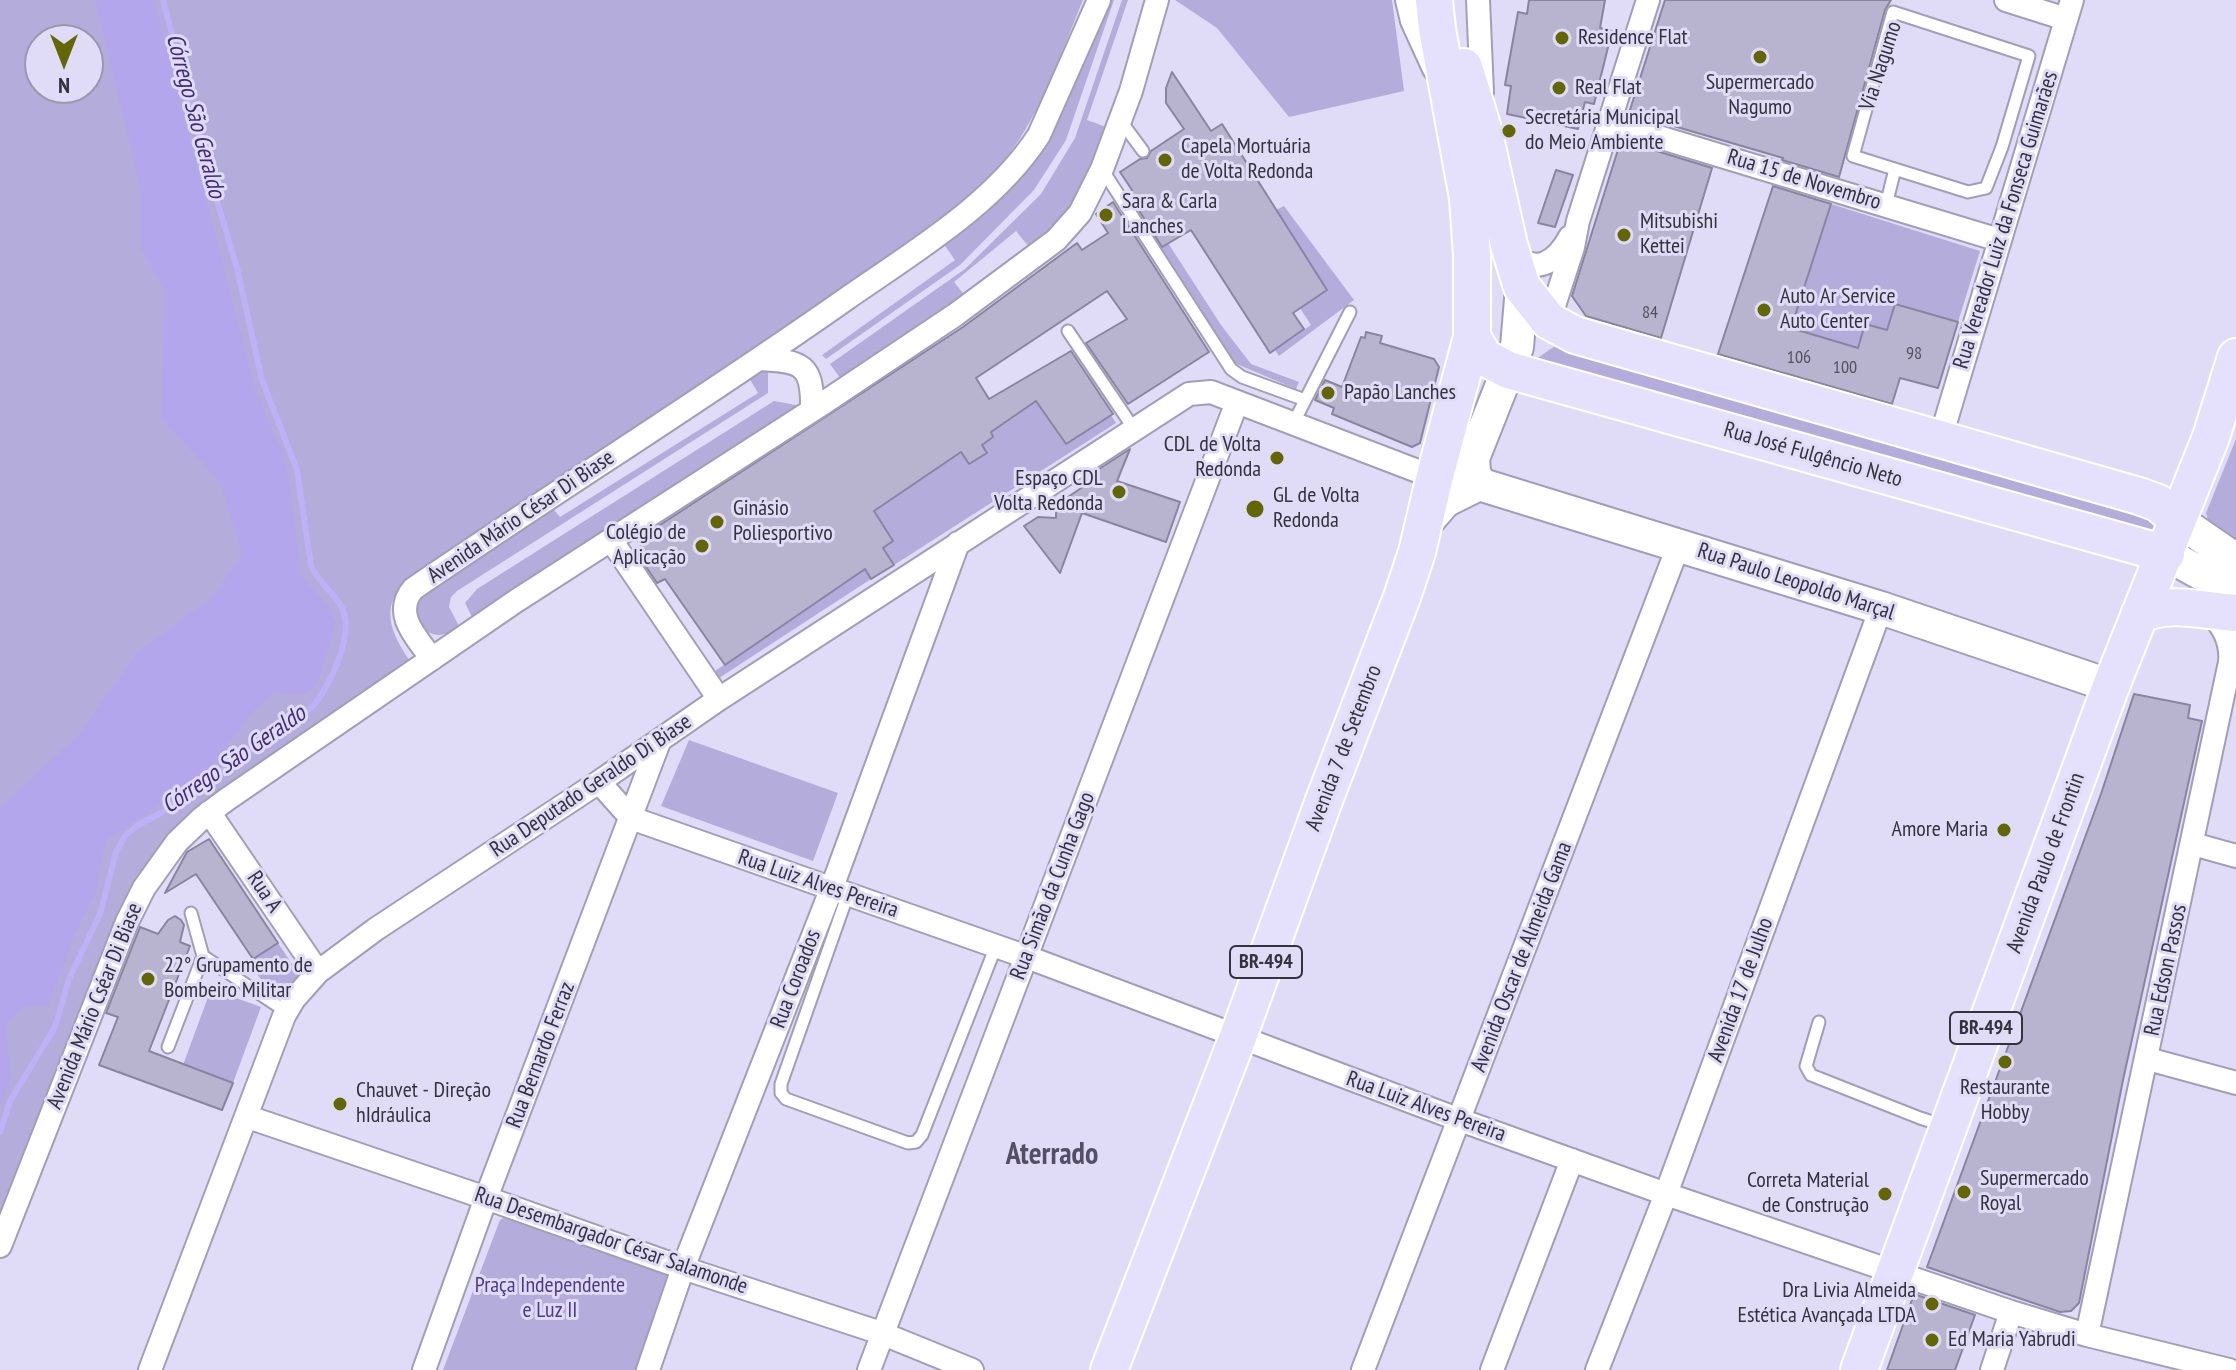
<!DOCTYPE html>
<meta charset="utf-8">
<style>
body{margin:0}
#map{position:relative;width:2236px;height:1370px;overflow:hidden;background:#e0dcf8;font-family:"PT Sans Narrow",sans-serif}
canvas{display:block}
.north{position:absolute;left:24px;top:24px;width:80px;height:80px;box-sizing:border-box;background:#e0dcf8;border:2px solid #9b98ad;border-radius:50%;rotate:180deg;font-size:22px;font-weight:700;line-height:32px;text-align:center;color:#33323d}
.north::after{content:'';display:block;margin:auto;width:28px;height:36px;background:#626603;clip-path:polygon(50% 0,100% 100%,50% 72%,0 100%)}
</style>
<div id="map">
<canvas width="2236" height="1370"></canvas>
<div class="north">N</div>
</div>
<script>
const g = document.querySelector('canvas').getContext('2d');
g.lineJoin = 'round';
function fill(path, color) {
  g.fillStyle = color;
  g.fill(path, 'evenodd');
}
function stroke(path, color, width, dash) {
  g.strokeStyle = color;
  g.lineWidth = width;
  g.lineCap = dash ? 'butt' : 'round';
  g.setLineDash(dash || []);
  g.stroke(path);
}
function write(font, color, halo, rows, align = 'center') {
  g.font = font + ' "PT Sans Narrow",sans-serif';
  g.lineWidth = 6;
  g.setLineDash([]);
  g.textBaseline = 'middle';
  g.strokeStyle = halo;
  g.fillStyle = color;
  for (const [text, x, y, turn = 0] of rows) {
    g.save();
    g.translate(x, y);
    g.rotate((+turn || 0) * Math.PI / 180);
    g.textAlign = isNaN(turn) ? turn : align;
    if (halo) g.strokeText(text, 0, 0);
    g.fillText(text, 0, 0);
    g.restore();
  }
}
fill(new Path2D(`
 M0 0H1083C1065 43 1049 90 1025 130 995 182 945 218 896 252L404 583C378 610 394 638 412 664L165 840 147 863 111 933 0 1214ZM40 40H88V88H40Z
 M1107 0H1114L1066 140 1034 190 960 265 826 359 822 355 955 260 943 243 1004 195 1019 180 1038 149Z
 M1122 0H1128L1087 120 1109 128 1096 161 1065 220 1029 247 1016 231 954 282 966 297 841 379 830 364 965 269 1041 194 1075 138Z
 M1175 0H1392L1404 91 1289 117 1217 28Z
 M1831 204 1980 251 1958 322 1895 304 1887 330 1865 324 1858 349 1791 328Z
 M1284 206 1354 300 1279 356 1275 350 1311 325 1300 308 1327 290 1276 210Z
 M1168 243 1221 325 1251 364 1299 382 1296 389 1232 362 1160 248Z
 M1565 339 2159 521 2155 538 1529 364Z
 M768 369V393L457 591 451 597 449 607 459 626C444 637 437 638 421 628L414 604 417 598 549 504 560 517 758 393 748 376Z
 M774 401 801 406 472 617 465 603 477 589Z
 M1036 401 1065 444 1111 415 1116 423 894 565 883 547 893 541 886 529 864 518 961 452 970 464 987 453 978 440 983 437 986 442 993 438 991 432Z
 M2236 439V542L2209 523 2206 513Z
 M865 569 871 579 719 678 715 671Z
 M689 740 838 793 813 861 661 806Z
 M278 943 300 976 277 1000 254 970 253 959Z
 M211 989 261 1007 233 1083 183 1065Z
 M511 1213 669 1269 670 1280 637 1370H443L500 1220Z`), '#b4acda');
fill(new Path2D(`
 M95 0H154L256 392 282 452 291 493 301 576 330 609 336 623 318 682 305 695 274 692 253 711 208 771 105 841 96 892 74 936 48 1006 23 1007 5 1025 11 1076 0 1108V808L80 734 137 653 213 597 242 554 220 481 161 418 165 291 141 248V189Z`), '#b4a6ec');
stroke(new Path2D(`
 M0 1132 10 1101 55 1027 69 979 100 914 116 852 125 836 138 825 161 813 311 708C330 688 356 632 341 606 332 591 318 581 311 566L297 470 262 380 237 268 210 177 163 0`), '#beb1f7', 6);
const building = new Path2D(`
 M1529 0H1605L1600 28 1612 31 1594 104 1585 102 1578 129 1507 114 1511 86 1505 85 1518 12 1527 14Z
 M1665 0H1891L1885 10 1839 177 1782 160 1783 158 1629 113Z
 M1172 72 1211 131 1222 124 1327 290 1293 313 1304 329 1270 353 1191 230 1162 247 1128 193 1132 190 1120 172 1140 159 1147 158 1151 151 1184 129 1166 103V88Z
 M1621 140 1712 168 1661 338 1586 316 1572 296Z
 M1556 170 1573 175 1555 227 1538 223Z
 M1773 186 1831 204 1791 328 1858 348 1865 324 1887 330 1895 304 1958 322 1938 388 1900 378 1892 404 1718 354Z
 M1113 202 1209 352 1128 404 1086 343 1127 319 1107 291 976 378 989 399 1071 351 1113 414 1066 444 1036 401 991 432 993 437 982 445 987 453 969 464 961 452 874 511 893 541 883 548 894 565 871 579 865 569 725 665 665 579 657 583 642 561 649 557 637 540 963 327 1077 243 1082 250 1108 233 1096 214Z
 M1366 332 1382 336 1380 343 1434 359 1439 367 1420 443 1412 447 1332 414 1334 408 1315 400 1325 380 1342 387 1361 337 1365 338Z
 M1130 449 1117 481 1180 502 1166 542 1082 513 1060 573 1024 526 1038 517 1056 518V505L1093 480 1096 471Z
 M2134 694 2190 705 2188 718 2202 721 2123 1080 2079 1303 2071 1311 2060 1312 1927 1267 2101 794Z
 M209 839 278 943 253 959 196 874 165 893 187 852Z
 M175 916 181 920 184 925 180 942 190 946 149 1051 233 1083 222 1110 99 1065 118 1017 106 1013 140 927 158 934 168 920Z
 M1914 1294 1975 1315 1955 1370H1887Z`);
fill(building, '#b8b3cf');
stroke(building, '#89859f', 2);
const lane = new Path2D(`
 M1893 12 2029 56 2002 147 1986 188 1968 192 1853 156Z
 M1120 120 1143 151
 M1102 169 1231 369 1242 377 1305 400
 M1886 205 1895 169
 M1068 331 1134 429
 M1293 424 1350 312
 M848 894 781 1084V1093L786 1099 908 1143 916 1142 922 1135 996 946
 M191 913 203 956
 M1819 1022 1806 1066 1811 1075 1920 1118 1945 1126
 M168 1047 203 956 287 1012`);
const street = new Path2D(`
 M1407 0 1412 21 1434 69
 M1478 0 1482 92
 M2006 0 2066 19
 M1609 122 1999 240
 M1511 249C1533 278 1556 263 1570 237
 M1549 321 1573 247 1578 221 1648 0
 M759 359C803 361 813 365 812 410
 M1940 440 2072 0
 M611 540 719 699
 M432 659C417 638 392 614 413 589 556 491 704 399 846 299 912 253 995 204 1039 135L1099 0
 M599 782 631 818 1027 957 1460 1120 1666 1194 2011 1312 2087 1335 2229 1370
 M209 812 318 972
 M2193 844 2236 856
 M2148 1059 2236 1083
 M248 1117 486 1198 683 1268 881 1333 972 1370
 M0 1246 127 922 144 888 177 842 202 818 226 800 516 601 822 404 955 315 1056 240 1080 213 1102 169 1131 91 1157 0
 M2087 1335 2230 662C2232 640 2222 624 2207 610
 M150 1370 284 1016 294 999 318 972 376 929 599 782 719 699 1189 394 1211 392 1428 475 1447 473 1473 458
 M424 1370 486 1198 659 742
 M648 1370 683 1268 831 890 958 543
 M869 1370 1237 402
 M1363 1370 1679 544
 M1492 1370 1572 1160
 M1597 1370 1666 1194 1881 608
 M1992 1370 2011 1312`);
const secondary = new Path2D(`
 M1479 484 1474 472 1473 458 1517 347 1522 287
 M2178 520 2236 560
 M1425 524 1445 501 1479 484 1881 608 2111 686
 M2166 554 2236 593`);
const primary = new Path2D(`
 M1464 67 1483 129 1509 245 1522 287 1549 321 1575 335 2139 496 2158 503 2178 520
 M1472 337 1484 357 1508 370 2166 554
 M2139 615C2171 600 2202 611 2236 613
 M1109 1370 1238 1037 1323 803 1402 597 1417 552 1435 476 1472 337V256L1468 198 1437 29 1434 0
 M1859 1370 2111 686 2211 437 2236 357`);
stroke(lane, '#a29eb9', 15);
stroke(street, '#a29eb9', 26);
stroke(secondary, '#a29eb9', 36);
stroke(primary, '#fff', 40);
stroke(lane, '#fff', 11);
stroke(street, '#fff', 22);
stroke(secondary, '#fff', 32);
stroke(primary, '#e5e0fb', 36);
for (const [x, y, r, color] of [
 [1562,38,8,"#626603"],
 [1760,57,8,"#626603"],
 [1559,88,8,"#626603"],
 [1509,131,8,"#626603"],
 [1165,160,8,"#626603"],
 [1106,215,8,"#626603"],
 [1624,235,8,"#626603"],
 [1764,310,8,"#626603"],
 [1328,393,8,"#626603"],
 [1277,458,8,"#626603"],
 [1119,492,8,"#626603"],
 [1255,509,10,"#626603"],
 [717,522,8,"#626603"],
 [702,546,8,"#626603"],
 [2004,830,8,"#626603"],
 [148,979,8,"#626603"],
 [2005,1062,8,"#626603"],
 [340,1104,8,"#626603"],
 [1964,1192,8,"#626603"],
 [1885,1194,8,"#626603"],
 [1932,1304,8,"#626603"],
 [1932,1340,8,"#626603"]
]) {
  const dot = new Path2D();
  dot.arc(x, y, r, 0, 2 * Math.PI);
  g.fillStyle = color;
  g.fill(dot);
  stroke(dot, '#e0dcf8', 3);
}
write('18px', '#545262', null, [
 ["84",1650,313],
 ["98",1914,354],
 ["106",1799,358],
 ["100",1845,368]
]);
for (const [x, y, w] of [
 [1266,962,72],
 [1986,1028,72]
]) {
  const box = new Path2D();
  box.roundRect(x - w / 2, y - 16, w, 32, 6);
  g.fillStyle = '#e0dcf8';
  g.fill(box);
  stroke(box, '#33323d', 2);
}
write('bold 20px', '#33323d', null, [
 ["BR-494",1266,962],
 ["BR-494",1986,1028]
]);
write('22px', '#33323d', '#e0dcf8', [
 ["Residence Flat",1578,38],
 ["Supermercado",1760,83,"center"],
 ["Nagumo",1760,108,"center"],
 ["Real Flat",1575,88],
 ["Secretária Municipal",1525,118],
 ["do Meio Ambiente",1525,143],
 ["Capela Mortuária",1181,147],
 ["de Volta Redonda",1181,172],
 ["Sara & Carla",1122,202],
 ["Lanches",1122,227],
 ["Mitsubishi",1640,222],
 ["Kettei",1640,247],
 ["Auto Ar Service",1780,297],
 ["Auto Center",1780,322],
 ["Papão Lanches",1344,393],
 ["CDL de Volta",1261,445,"right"],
 ["Redonda",1261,470,"right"],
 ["Espaço CDL",1103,479,"right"],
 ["Volta Redonda",1103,504,"right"],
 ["GL de Volta",1273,496],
 ["Redonda",1273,521],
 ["Ginásio",733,509],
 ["Poliesportivo",733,534],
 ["Colégio de",686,533,"right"],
 ["Aplicação",686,558,"right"],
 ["Amore Maria",1988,830,"right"],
 ["22° Grupamento de",164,966],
 ["Bombeiro Militar",164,991],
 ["Restaurante",2005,1088,"center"],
 ["Hobby",2005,1113,"center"],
 ["Chauvet - Direção",356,1091],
 ["hIdráulica",356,1116],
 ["Supermercado",1980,1179],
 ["Royal",1980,1204],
 ["Correta Material",1869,1181,"right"],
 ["de Construção",1869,1206,"right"],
 ["Dra Livia Almeida",1916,1291,"right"],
 ["Estética Avançada LTDA",1916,1316,"right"],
 ["Ed Maria Yabrudi",1948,1340]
], 'left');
write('22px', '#33323d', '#e0dcf8', [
 ["Via Nagumo",1881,66,-72],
 ["Rua 15 de Novembro",1804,180,17],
 ["Rua Vereador Luiz da Fonseca Guimarães",2006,220,-73],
 ["Rua José Fulgêncio Neto",1813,455,16],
 ["Avenida Mário César Di Biase",521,517,-34],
 ["Rua Paulo Leopoldo Marçal",1796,582,18],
 ["Avenida 7 de Setembro",1344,748,-69],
 ["Rua Deputado Geraldo Di Biase",591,786,-34],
 ["Avenida Paulo de Frontin",2046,863,-70],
 ["Rua Luiz Alves Pereira",818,884,19],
 ["Rua Simão da Cunha Gago",1053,886,-69],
 ["Rua A",264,892,56],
 ["Avenida Oscar de Almeida Gama",1522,957,-69],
 ["Rua Edson Passos",2166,970,-78],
 ["Rua Coroados",796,979,-69],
 ["Avenida 17 de Julho",1741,990,-70],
 ["Avenida Mário Cséar Di Biase",95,1006,-68],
 ["Rua Bernardo Ferraz",541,1055,-69],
 ["Rua Luiz Alves Pereira",1426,1107,20],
 ["Rua Desembargador César Salamonde",611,1241,19]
]);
write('22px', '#4f3989', '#e0dcf8', [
 ["Praça Independente",550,1286],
 ["e Luz II",550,1311]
]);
write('italic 24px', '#422a79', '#e0dcf8', [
 ["Córrego São Geraldo",195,116,75],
 ["Córrego São Geraldo",234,760,-35]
]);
write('bold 30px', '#544f67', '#e0dcf8', [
 ["Aterrado",1052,1155]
]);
</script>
